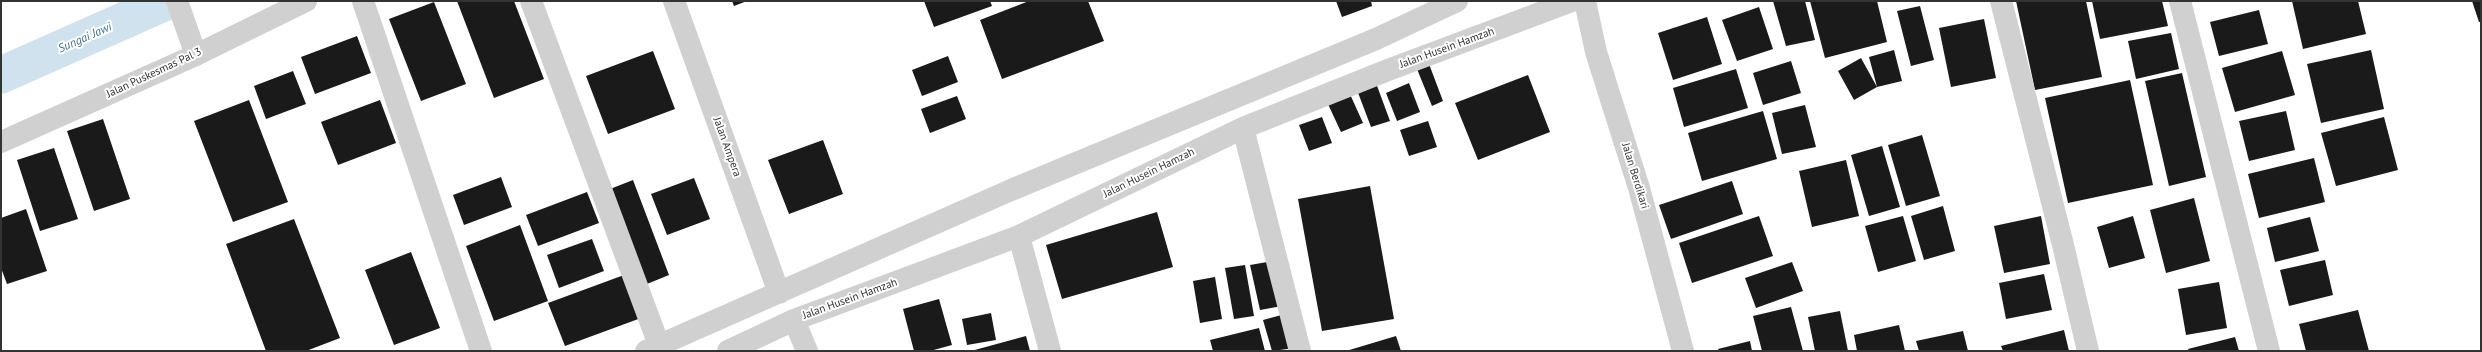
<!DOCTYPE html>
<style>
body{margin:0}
#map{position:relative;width:2482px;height:352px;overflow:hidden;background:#fff;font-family:"PT Sans",sans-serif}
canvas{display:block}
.frame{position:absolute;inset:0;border:2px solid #333;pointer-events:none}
</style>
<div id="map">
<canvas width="2482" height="352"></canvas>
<div class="frame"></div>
</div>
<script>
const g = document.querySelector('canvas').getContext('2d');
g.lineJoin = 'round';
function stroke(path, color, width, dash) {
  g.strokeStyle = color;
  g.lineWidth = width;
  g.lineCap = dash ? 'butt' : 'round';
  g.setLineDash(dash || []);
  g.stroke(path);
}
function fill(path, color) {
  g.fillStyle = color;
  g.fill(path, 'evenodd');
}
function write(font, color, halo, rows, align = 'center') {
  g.font = font + ' "PT Sans",sans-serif';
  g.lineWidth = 4;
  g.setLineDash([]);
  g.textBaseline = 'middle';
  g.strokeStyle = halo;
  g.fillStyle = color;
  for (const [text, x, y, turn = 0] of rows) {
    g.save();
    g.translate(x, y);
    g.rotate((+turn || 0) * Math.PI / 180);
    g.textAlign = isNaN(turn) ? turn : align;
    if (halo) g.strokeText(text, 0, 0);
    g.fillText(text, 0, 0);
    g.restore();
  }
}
stroke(new Path2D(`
 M1 75 168 1`), '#cfe2ee', 37);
fill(new Path2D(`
 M457 1H514L544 79 494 98Z
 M732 1H747L734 6Z
 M924 1H990L992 6 934 27Z
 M1029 1H1088L1104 41 1002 79 980 20Z
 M1336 1H1371L1372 6 1342 17Z
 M1773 1H1805L1815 40 1786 46Z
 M1810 1H1877L1887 42 1825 58Z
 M2016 1H2086L2102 77 2035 90Z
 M2092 1H2162L2168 26 2100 39Z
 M2292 1H2358L2366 34 2303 49Z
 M2472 1H2481V22H2479Z
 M434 2 466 84 421 101 389 19Z
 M1920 6 1934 60 1911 66 1897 11Z
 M1759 7 1773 49 1737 61 1722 20Z
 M2259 10 2268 44 2219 56 2210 22Z
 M1707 17 1722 64 1673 80 1658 33Z
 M1984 19 1996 78 1951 87 1939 28Z
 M2171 33 2179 69 2136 79 2128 41Z
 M357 36 371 73 315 94 301 57Z
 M1894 50 1902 81 1877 87 1854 100 1838 71 1861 58 1877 87 1869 57Z
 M2371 50 2384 109 2321 123 2307 64Z
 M653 51 675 109 608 134 586 76Z
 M2282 51 2295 95 2235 112 2222 68Z
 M948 56 958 82 922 96 912 70Z
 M1791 61 1801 93 1763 105 1753 73Z
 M1429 64 1443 101 1432 106 1417 69Z
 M1736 69 1748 108 1684 127 1673 88Z
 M293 71 306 104 266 119 254 86Z
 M2182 73 2206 177 2169 186 2145 81Z
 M1528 75 1550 132 1478 160 1455 103Z
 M2130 80 2153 185 2068 203 2045 98Z
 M1376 83 1390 121 1371 127 1357 90Z
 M1409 83 1420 112 1397 121 1386 93Z
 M1349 92 1363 123 1341 132 1327 102Z
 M957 96 966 119 930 133 921 109Z
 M249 100 288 202 233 222 194 121Z
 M380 100 396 143 338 165 321 122Z
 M1805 105 1816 147 1782 154 1772 113Z
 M1763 111 1777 159 1702 181 1688 133Z
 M2286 111 2295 150 2249 161 2239 121Z
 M1322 117 1332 143 1309 151 1299 125Z
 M2384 117 2398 170 2336 186 2321 133Z
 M103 119 130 199 94 211 67 131Z
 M1428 121 1437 147 1409 156 1400 130Z
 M1922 135 1940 196 1906 206 1888 145Z
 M823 140 843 194 789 214 768 160Z
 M1882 146 1900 207 1869 216 1851 155Z
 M54 148 78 219 40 231 17 160Z
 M2314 158 2325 202 2259 218 2248 174Z
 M1846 160 1859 216 1812 227 1799 171Z
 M501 177 512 207 464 225 453 195Z
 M694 178 710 219 667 235 651 194Z
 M633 180 669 275 642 286 605 191Z
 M1732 181 1743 214 1671 239 1659 205Z
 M1370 186 1394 319 1322 331 1298 199Z
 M587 192 599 223 538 246 526 215Z
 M2194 198 2210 261 2166 273 2150 210Z
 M1943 206 1955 251 1924 260 1911 216Z
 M26 209 47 271 7 284 1 268V218Z
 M1157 212 1173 267 1062 299 1046 245Z
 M1759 216 1773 256 1692 283 1679 243Z
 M1903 216 1916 261 1878 272 1865 226Z
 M2041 216 2050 264 2004 273 1994 226Z
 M2133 216 2145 258 2109 268 2097 227Z
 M2310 217 2319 251 2275 262 2267 228Z
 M294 219 340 338 306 351H266L226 244Z
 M520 225 548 301 494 321 466 246Z
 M592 239 604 271 559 288 547 255Z
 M411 252 440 328 394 345 365 270Z
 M2325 260 2333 295 2289 306 2280 270Z
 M1273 261 1282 306 1260 310 1250 265Z
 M1792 262 1803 291 1756 308 1745 278Z
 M1245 265 1254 316 1234 319 1225 268Z
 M2044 274 2052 310 2006 319 1999 283Z
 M624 275 641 318 565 346 548 303Z
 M1215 277 1222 319 1200 323 1193 281Z
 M2219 282 2227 328 2186 335 2178 289Z
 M939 299 952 345 930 351H914L903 309Z
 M1791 307 1803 351H1762L1753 316Z
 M2358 310 2369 351H2306L2299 324Z
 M1840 311 1848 351H1815L1808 317Z
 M991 313 996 340 967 345 962 319Z
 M1285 314 1295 348 1272 351 1263 320Z
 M1899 325 1905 351H1857L1854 335Z
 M1259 328 1265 351H1213L1210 340Z
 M2064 330 2069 351H2003L2001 346Z
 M1963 331 1968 351H1919L1916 341Z
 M1026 336 1030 351H971Z
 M1396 336 1401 351H1346Z
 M2235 337 2239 351H2189L2188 349Z
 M1750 341 1752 351H1719L1718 349Z`), '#1a1a1a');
stroke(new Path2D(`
 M177 1 196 55
 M363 1 481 351
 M531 1 659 345
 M674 1 779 293
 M1585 1 1596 52 1639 188 1683 351
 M2001 1 2063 245 2088 351
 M2180 1 2269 351
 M1243 128 1300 351
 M1 142 196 55 306 1
 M1019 236 1050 351
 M794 320 807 351
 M646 351 1011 190 1376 39 1457 1
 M728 351 794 320 1019 236 1243 128 1388 70 1572 1`), '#d0d0d0', 22);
write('11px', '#333', '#fff', [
 ["Jalan Husein Hamzah",1447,48,-20],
 ["Jalan Puskesmas Pal 3",154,73,-25],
 ["Jalan Ampera",727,147,70],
 ["Jalan Husein Hamzah",1149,173,-26],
 ["Jalan Berdikari",1635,176,73],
 ["Jalan Husein Hamzah",850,299,-20]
]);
write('italic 12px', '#3f7597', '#fff', [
 ["Sungai Jawi",85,38,-24]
]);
</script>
